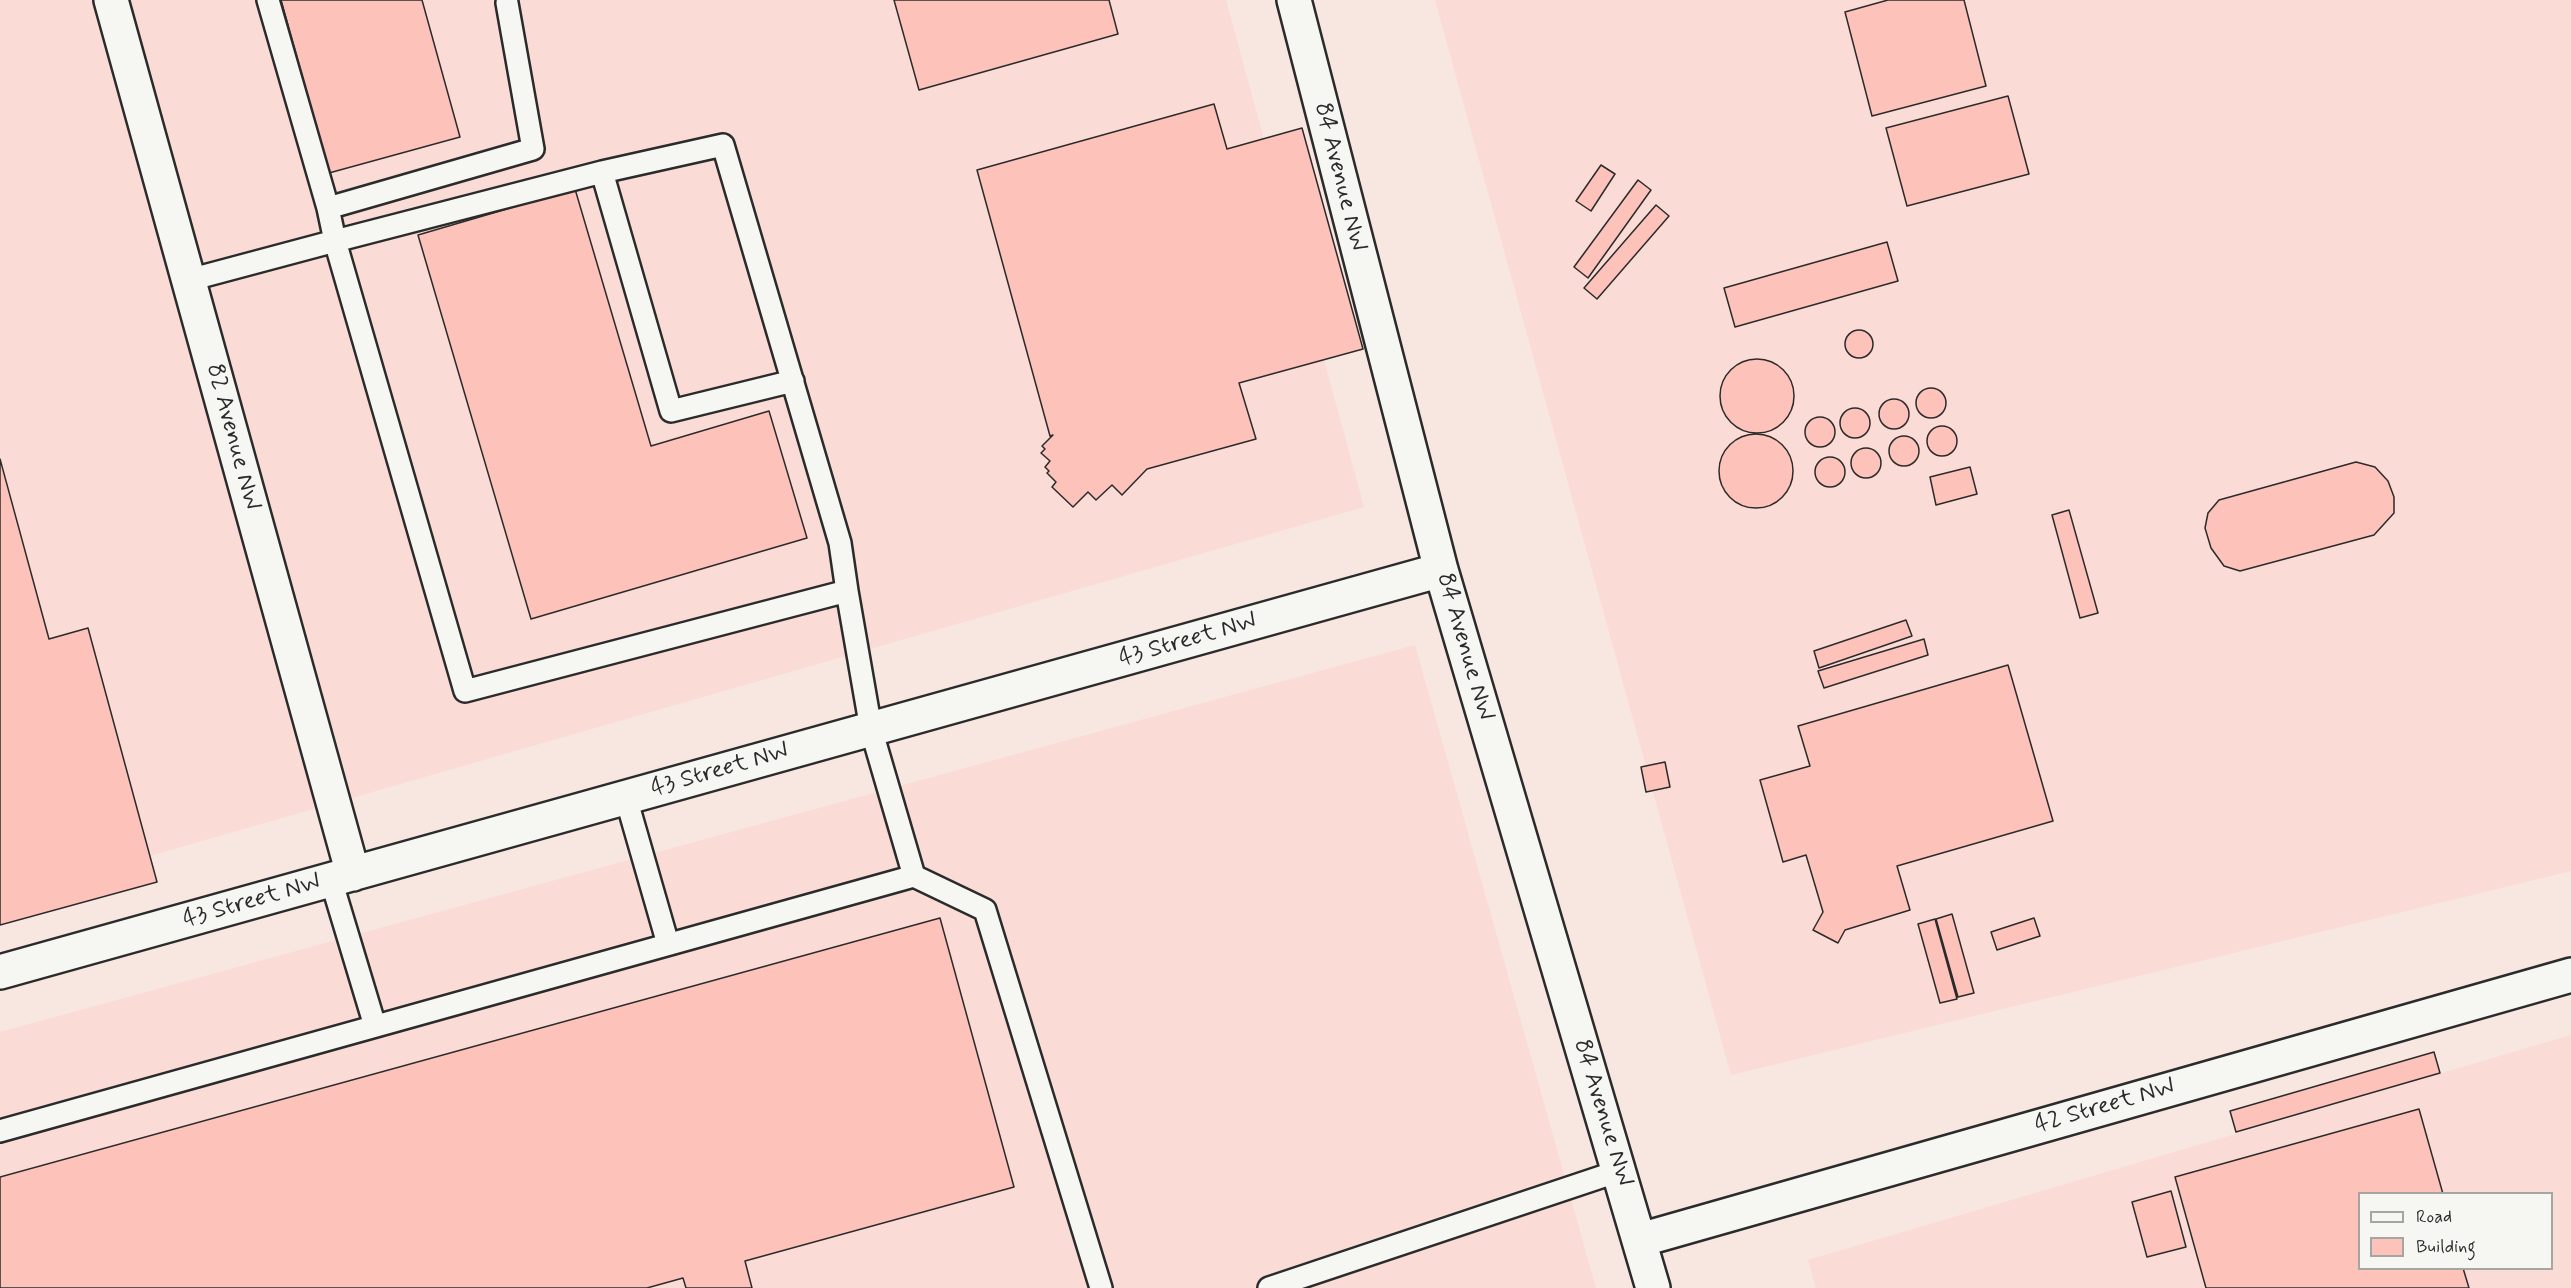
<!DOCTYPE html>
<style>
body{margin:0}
#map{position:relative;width:2571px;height:1288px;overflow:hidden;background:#f8e6e1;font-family:Mynerve,sans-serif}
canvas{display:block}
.legend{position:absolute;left:2358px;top:1192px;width:195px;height:78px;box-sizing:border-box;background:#f6f6f2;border:2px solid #a5a5a2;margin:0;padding:8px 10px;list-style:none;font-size:18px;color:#2b2b2b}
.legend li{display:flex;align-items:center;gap:12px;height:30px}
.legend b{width:30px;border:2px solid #a5a5a2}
</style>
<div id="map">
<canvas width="2571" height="1288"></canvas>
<ul class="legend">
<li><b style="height:8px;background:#f6f6f2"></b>Road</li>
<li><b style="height:16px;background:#fdc2b9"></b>Building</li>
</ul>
</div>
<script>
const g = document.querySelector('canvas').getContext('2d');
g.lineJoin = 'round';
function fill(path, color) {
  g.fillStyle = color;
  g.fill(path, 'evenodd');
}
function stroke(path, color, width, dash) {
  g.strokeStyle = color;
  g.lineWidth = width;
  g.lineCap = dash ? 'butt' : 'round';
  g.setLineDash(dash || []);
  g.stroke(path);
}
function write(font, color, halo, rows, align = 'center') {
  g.font = font + ' Mynerve,sans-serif';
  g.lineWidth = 4.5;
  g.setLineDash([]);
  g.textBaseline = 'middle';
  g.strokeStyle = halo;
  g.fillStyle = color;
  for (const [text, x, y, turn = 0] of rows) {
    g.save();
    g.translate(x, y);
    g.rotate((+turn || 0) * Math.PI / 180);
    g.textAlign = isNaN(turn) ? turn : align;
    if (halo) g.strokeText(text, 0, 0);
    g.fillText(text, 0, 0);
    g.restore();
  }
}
fill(new Path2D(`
 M0 0H1226L1364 507 0 899Z
 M1435 0H2571V871L1731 1075Z
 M1415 645 1596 1288H0V1032Z
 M2571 1035V1288H1816L1808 1260ZM2360 1194H2552V1268H2360Z`), '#fadbd5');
const building = new Path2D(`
 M281 0H422L460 137 329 173Z
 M894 0H1109L1118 34 919 90Z
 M1888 0H1964L1986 86 1872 116 1845 12Z
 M2008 96 2029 174 1907 206 1886 128Z
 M1214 104 1227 149 1302 128 1363 349 1239 383 1256 439 1147 469 1122 495 1112 485 1096 500 1088 492 1073 507 1052 487 1056 482 1047 473 1049 471 1045 467 1050 461 1041 453 1045 449 1042 446 1053 435 1050 436 977 170Z
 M1601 165 1615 174 1591 211 1576 201Z
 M1638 180 1651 190 1588 278 1574 267Z
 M575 189 651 446 769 411 807 538 531 619 418 235Z
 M1656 205 1669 216 1597 299 1584 288Z
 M1887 242 1898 281 1735 327 1724 288Z
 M1845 344a14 14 0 1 1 28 0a14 14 0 1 1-28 0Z
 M1720 396a37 37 0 1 1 74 0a37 37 0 1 1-74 0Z
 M1916 403a15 15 0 1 1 30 0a15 15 0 1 1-30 0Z
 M1879 414a15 15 0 1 1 30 0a15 15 0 1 1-30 0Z
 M1840 423a15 15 0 1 1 30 0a15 15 0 1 1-30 0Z
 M1805 432a15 15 0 1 1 30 0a15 15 0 1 1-30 0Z
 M1927 441a15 15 0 1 1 30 0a15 15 0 1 1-30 0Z
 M1719 471a37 37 0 1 1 74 0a37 37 0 1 1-74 0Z
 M1889 451a15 15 0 1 1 30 0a15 15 0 1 1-30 0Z
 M1851 463a15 15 0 1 1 30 0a15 15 0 1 1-30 0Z
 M1815 472a15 15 0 1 1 30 0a15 15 0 1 1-30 0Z
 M0 459 49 639 88 628 157 882 0 925Z
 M2356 462 2375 467 2388 481 2394 497V513L2374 535 2240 571 2224 566 2211 548 2205 528 2208 513 2219 500Z
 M1970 467 1977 494 1936 505 1930 477Z
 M2069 510 2098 613 2080 618 2052 515Z
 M1906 620 1912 636 1819 668 1814 651Z
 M1924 639 1928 655 1824 688 1818 671Z
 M2008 665 2053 821 1897 866 1910 910 1845 930 1838 943 1813 930 1823 912 1806 855 1783 862 1760 780 1810 766 1798 726Z
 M1665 762 1670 787 1646 792 1641 767Z
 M1952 914 1974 993 1958 997 1936 919Z
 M940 918 1014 1187 745 1261 752 1288H686L683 1278 647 1288H0V1177Z
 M2034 918 2040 936 1997 950 1991 932Z
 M1935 919 1957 999 1940 1003 1918 924Z
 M2434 1052 2440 1073 2236 1132 2230 1111Z
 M2419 1109 2443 1194H2360V1268H2463L2469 1288H2206L2175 1177Z
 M2171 1191 2186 1247 2147 1257 2132 1202Z`);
fill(building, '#fdc2b9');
stroke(building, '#2b2b2b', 1.5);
const lane = new Path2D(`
 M602 172 671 411 793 381
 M328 208 533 149 507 3
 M189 280 335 241 328 208 268 0
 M626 798 668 944
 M914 876 985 910 1101 1288
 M331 880 375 1026
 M0 1131 914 876 871 729 847 591 465 691 335 241 602 172 723 145 840 543 847 591
 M1269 1288 1619 1171`);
const street = new Path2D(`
 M111 0 353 874
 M1294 0 1441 570 1653 1288
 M0 972 1441 570
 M1640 1240 2571 975`);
stroke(lane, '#2b2b2b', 26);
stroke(street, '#2b2b2b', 38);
stroke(lane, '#f6f6f2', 21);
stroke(street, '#f6f6f2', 33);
write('24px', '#2b2b2b', '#f6f6f2', [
 ["84 Avenue NW",1339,177,76],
 ["82 Avenue NW",232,437,75],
 ["43 Street NW",1188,641,-16],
 ["84 Avenue NW",1464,647,74],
 ["43 Street NW",720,771,-16],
 ["43 Street NW",252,902,-16],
 ["42 Street NW",2105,1107,-16],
 ["84 Avenue NW",1602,1113,73]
]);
</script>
